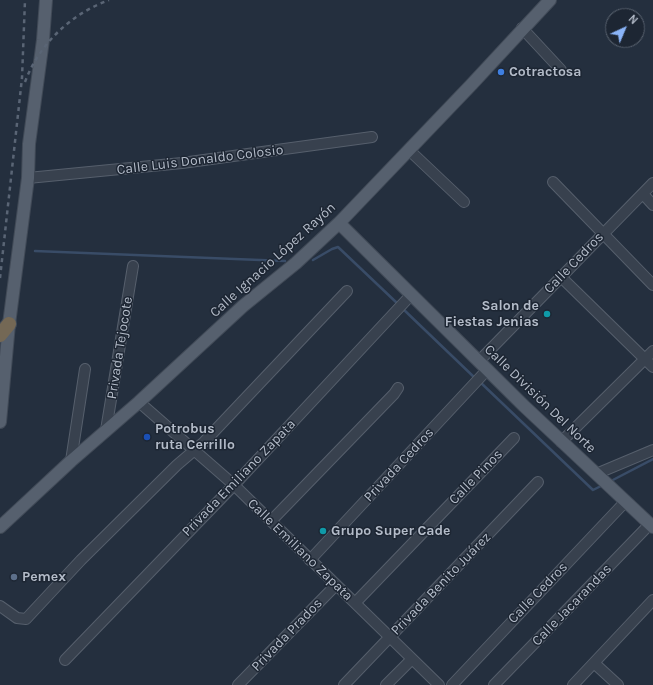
<!DOCTYPE html>
<meta charset="utf-8">
<style>
body{margin:0}
#map{position:relative;width:653px;height:685px;overflow:hidden;background:#242f3e;font-family:Karla,sans-serif}
canvas{display:block}
.north{position:absolute;left:605px;top:8px;width:40px;height:40px;box-sizing:border-box;background:#1d2633;border:1px solid #59626f;border-radius:50%;rotate:44deg;font-size:11px;font-weight:700;line-height:16px;text-align:center;color:#b4bcc9}
.north::after{content:'';display:block;margin:auto;width:14px;height:18px;background:#8ab4f8;clip-path:polygon(50% 0,100% 100%,50% 72%,0 100%)}
</style>
<div id="map">
<canvas width="653" height="685"></canvas>
<div class="north">N</div>
</div>
<script>
const g = document.querySelector('canvas').getContext('2d');
g.lineJoin = 'round';
function stroke(path, color, width, dash) {
  g.strokeStyle = color;
  g.lineWidth = width;
  g.lineCap = dash ? 'butt' : 'round';
  g.setLineDash(dash || []);
  g.stroke(path);
}
function write(font, color, halo, rows, align = 'center') {
  g.font = font + ' Karla,sans-serif';
  g.lineWidth = 3;
  g.setLineDash([]);
  g.textBaseline = 'middle';
  g.strokeStyle = halo;
  g.fillStyle = color;
  for (const [text, x, y, turn = 0] of rows) {
    g.save();
    g.translate(x, y);
    g.rotate((+turn || 0) * Math.PI / 180);
    g.textAlign = isNaN(turn) ? turn : align;
    if (halo) g.strokeText(text, 0, 0);
    g.fillText(text, 0, 0);
    g.restore();
  }
}
stroke(new Path2D(`
 M35 251 285 261
 M313 260 332 249 338 247 398 304
 M402 308 476 379
 M480 382 593 490 603 485
 M609 482 653 459`), '#394c67', 2.5);
const minor = new Path2D(`
 M522 28 561 70
 M409 150 464 202
 M28 178 182 163 372 137
 M553 182 653 285
 M643 194 653 205
 M561 277 653 367
 M479 361 653 183
 M139 402 234 485 439 685
 M106 430 133 266
 M561 442 653 351
 M71 461 85 369
 M596 474 653 450
 M271 521 394 394 398 388
 M310 560 487 370
 M355 603 514 438
 M0 606 17 618 26 619 81 560 177 465 204 442 347 291
 M65 660 234 485 411 295
 M594 663 618 685
 M238 685 336 585
 M344 685 538 482
 M386 685 412 659
 M452 685 625 502
 M494 685 650 524
 M573 685 653 600`);
const major = new Path2D(`
 M339 223 524 406 653 527
 M0 422 9 324 28 178 29 144 43 40 46 0
 M0 527 71 461 139 402 243 306 296 263 339 223 472 84 550 0`);
const highway = new Path2D(`
 M0 335 9 324`);
stroke(minor, '#565f6c', 12);
stroke(major, '#414a57', 14);
stroke(highway, '#434c59', 16);
stroke(minor, '#38414e', 10);
stroke(major, '#56606e', 12);
stroke(highway, '#746855', 14);
stroke(new Path2D(`
 M25 82C39 44 71 14 109 0
 M0 278 22 78 25 0`), '#5a6575', 2.5, [4, 4]);
for (const [x, y, r, color] of [
 [501,72,4,"#3f7fe0"],
 [547,314,4,"#0f9aa8"],
 [147,437,4,"#1a4fb4"],
 [323,531,4,"#0f9aa8"],
 [14,577,4,"#5c6f8a"]
]) {
  const dot = new Path2D();
  dot.arc(x, y, r, 0, 2 * Math.PI);
  g.fillStyle = color;
  g.fill(dot);
  stroke(dot, '#1d2633', 1.5);
}
write('bold 14px', '#b4bcc9', '#1d2633', [
 ["Cotractosa",509,72],
 ["Salon de",539,306,"right"],
 ["Fiestas Jenias",539,322,"right"],
 ["Potrobus",155,429],
 ["ruta Cerrillo",155,445],
 ["Grupo Super Cade",331,531],
 ["Pemex",22,577]
], 'left');
write('14px', '#b4bcc9', '#1d2633', [
 ["Calle Luis Donaldo Colosio",200,160,-7],
 ["Calle Ignacio López Rayón",273,260,-42],
 ["Calle Cedros",574,263,-46],
 ["Privada Tejocote",120,348,-81],
 ["Calle División Del Norte",540,399,44],
 ["Privada Cedros",399,465,-47],
 ["Calle Pinos",476,477,-46],
 ["Privada Emiliano Zapata",239,478,-46],
 ["Calle Emiliano Zapata",300,550,44],
 ["Privada Benito Juárez",441,584,-46],
 ["Calle Cedros",538,593,-46],
 ["Calle Jacarandas",572,605,-46],
 ["Privada Prados",287,635,-46]
]);
</script>
